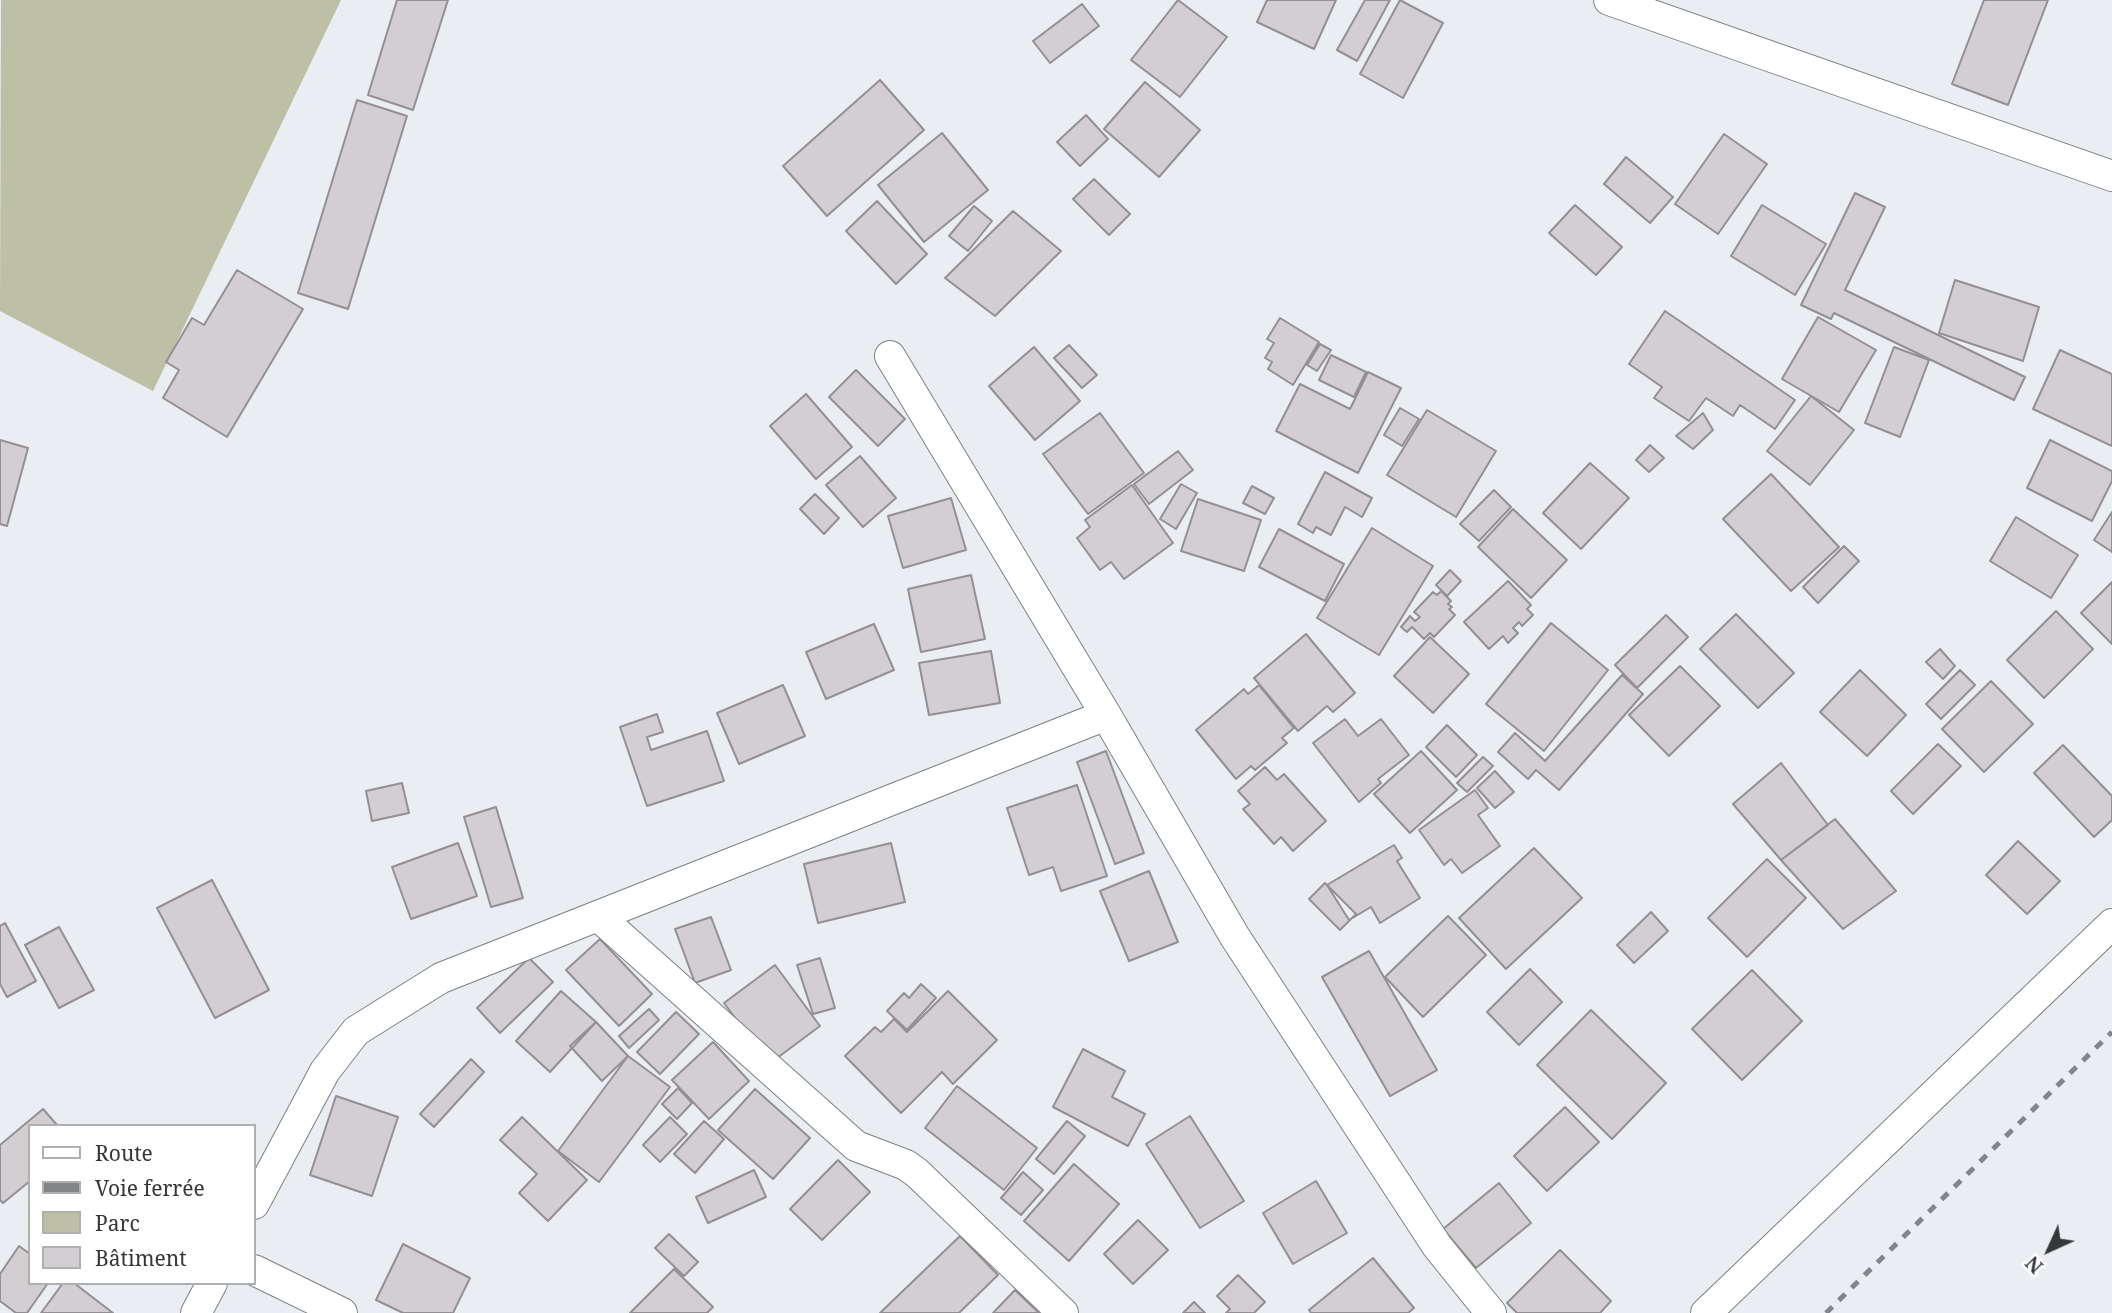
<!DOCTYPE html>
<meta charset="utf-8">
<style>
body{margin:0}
#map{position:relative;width:2112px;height:1313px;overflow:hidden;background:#eaeef2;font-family:"Noto Serif",serif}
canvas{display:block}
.legend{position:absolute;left:28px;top:1124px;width:228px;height:161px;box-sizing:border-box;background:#fff;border:2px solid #aeafaf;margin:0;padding:9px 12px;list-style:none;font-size:21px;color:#353638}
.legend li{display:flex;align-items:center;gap:14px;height:35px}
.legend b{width:35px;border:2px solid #aeafaf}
.north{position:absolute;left:2014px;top:1215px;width:70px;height:70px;-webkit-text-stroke:5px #fff;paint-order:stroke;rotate:225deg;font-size:19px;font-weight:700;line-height:28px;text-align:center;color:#353638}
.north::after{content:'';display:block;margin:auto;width:24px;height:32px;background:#353638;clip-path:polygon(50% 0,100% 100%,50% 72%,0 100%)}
</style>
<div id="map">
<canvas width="2112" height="1313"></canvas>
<ul class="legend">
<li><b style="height:9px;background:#fff"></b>Route</li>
<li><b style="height:9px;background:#838588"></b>Voie ferrée</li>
<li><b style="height:19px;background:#bdc0a4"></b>Parc</li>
<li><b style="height:19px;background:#d3ced1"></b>Bâtiment</li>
</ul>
<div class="north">N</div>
</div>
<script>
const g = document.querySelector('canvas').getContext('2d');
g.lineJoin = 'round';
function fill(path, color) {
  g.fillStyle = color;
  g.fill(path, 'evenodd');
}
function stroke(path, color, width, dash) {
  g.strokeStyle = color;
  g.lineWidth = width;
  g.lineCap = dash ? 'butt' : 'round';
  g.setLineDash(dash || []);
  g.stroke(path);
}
fill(new Path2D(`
 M1 0H341L153 391 0 311Z`), '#bdc0a4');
const building = new Path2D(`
 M397 0H448L413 110 368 95Z
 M1178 0 1227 37 1180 97 1131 60Z
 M1267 0H1336L1314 49 1257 22Z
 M1365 0H1390L1357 61 1337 50Z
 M1400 0 1443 23 1403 98 1360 74Z
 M1984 0H2048L2008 105 1952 84Z
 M1082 4 1099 26 1050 63 1033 41Z
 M880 80 924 130 827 216 783 166Z
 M1145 82 1200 130 1159 177 1104 129Z
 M357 100 407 116 348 309 298 293Z
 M1086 115 1108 139 1080 166 1057 142Z
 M942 133 988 190 924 242 878 185Z
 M1724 134 1767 164 1718 234 1675 204Z
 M1626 157 1673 197 1650 223 1604 184Z
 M1094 179 1130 214 1109 235 1073 199Z
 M1855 193 1885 207 1845 290 2025 377 2014 400 1834 313 1831 319 1801 305Z
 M877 201 927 254 896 284 846 231Z
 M1575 205 1622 247 1596 275 1549 233Z
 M1762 205 1826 244 1795 295 1731 256Z
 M974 206 992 221 968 251 949 236Z
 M1013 211 1061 251 995 316 945 278Z
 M237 270 303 309 227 437 163 398 179 370 166 362 192 318 204 325Z
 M1955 280 2039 307 2023 361 1939 333Z
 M1665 311 1795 400 1775 429 1740 405 1733 416 1706 398 1689 421 1654 398 1662 387 1629 364Z
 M1818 317 1876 350 1839 412 1782 379Z
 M1280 318 1319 342 1293 385 1268 369 1272 362 1265 358 1274 343 1267 339Z
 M1320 344 1331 350 1317 371 1307 365Z
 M1069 345 1097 375 1082 388 1054 358Z
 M1034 347 1080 401 1035 440 989 386Z
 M1894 347 1929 360 1900 437 1865 423Z
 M2060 350 2112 374V446L2033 409Z
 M1331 355 1366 372 1354 397 1319 380Z
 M856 370 905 419 878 446 829 397Z
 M1368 372 1401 388 1358 473 1276 431 1300 384 1350 409Z
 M806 394 852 447 816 479 770 426Z
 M1811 396 1854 430 1810 485 1767 451Z
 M1400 408 1419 419 1402 446 1384 435Z
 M1427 410 1496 451 1456 517 1387 475Z
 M1100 413 1144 473 1088 514 1043 454Z
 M1703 413 1713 430 1693 449 1676 436Z
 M0 440 28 448 7 526 0 524Z
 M2050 440 2112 471V481L2092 521 2027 488Z
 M1650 445 1664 458 1649 472 1636 460Z
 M1178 451 1193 470 1149 504 1134 484Z
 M860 456 896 498 863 527 826 485Z
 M1590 463 1629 498 1581 549 1543 513Z
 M1325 472 1372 498 1362 517 1345 507 1331 535 1316 527 1313 533 1298 524Z
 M1771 474 1839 547 1791 591 1723 519Z
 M1181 484 1197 493 1176 529 1160 519Z
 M1132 485 1173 543 1124 579 1111 562 1100 570 1077 538 1090 527 1085 520Z
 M1252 486 1274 498 1265 514 1243 503Z
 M1494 490 1511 507 1479 541 1460 524Z
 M815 494 839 518 824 534 800 509Z
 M951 498 966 550 903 568 888 516Z
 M1198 499 1261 520 1244 571 1181 551Z
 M1513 509 1567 560 1531 598 1478 547Z
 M2112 512V552L2094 540Z
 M2016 517 2078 555 2051 598 1990 561Z
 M1372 528 1433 566 1379 655 1317 618Z
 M1279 529 1344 564 1325 601 1259 567Z
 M1844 546 1859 561 1818 603 1803 587Z
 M1450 570 1461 581 1447 596 1436 585Z
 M971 575 985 639 921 652 908 589Z
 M1508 581 1531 605 1527 609 1533 615 1522 626 1519 622 1513 628 1518 633 1508 643 1503 636 1489 649 1464 622Z
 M2112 582V644L2081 613Z
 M1441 591 1451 601 1448 604 1452 607 1449 609 1455 615 1434 637 1430 633 1424 639 1412 627 1407 632 1401 627 1410 616 1415 621 1420 617 1414 612 1433 592 1437 595Z
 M2056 611 2093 649 2044 698 2007 660Z
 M1736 614 1794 673 1758 708 1700 649Z
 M1666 615 1688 637 1637 688 1615 665Z
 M1551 623 1608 670 1544 751 1486 704Z
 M874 624 894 670 826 699 806 652Z
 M1306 634 1355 693 1333 712 1327 706 1298 731 1254 678Z
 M1430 637 1469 674 1433 713 1394 676Z
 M1940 649 1955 666 1943 679 1926 662Z
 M991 651 1000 703 929 715 919 663Z
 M1680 666 1720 706 1669 756 1629 715Z
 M1860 670 1906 715 1867 756 1820 712Z
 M1960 670 1975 685 1941 719 1926 704Z
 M1622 675 1643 694 1559 790 1536 770 1528 779 1498 752 1515 733 1545 761Z
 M1991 681 2033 724 1984 772 1942 729Z
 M783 685 805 736 739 764 717 713Z
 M1259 685 1294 728 1282 738 1287 743 1255 770 1251 766 1236 779 1196 730 1244 689 1248 694Z
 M657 714 663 732 647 737 651 750 707 731 724 781 647 806 620 727Z
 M1345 719 1358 736 1381 719 1409 755 1378 779 1381 783 1359 802 1313 743Z
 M1447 725 1477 755 1456 777 1426 747Z
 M1938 744 1961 766 1913 814 1891 791Z
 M2063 745 2112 796V820L2094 837 2034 773Z
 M1106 751 1144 853 1115 864 1077 762Z
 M1421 751 1457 790 1410 833 1374 794Z
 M1483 757 1493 766 1467 792 1457 783Z
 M1781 763 1828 825 1781 860 1733 804Z
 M1265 767 1277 780 1284 774 1326 821 1293 851 1281 837 1274 844 1243 809 1250 804 1238 791Z
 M1495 771 1514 792 1495 808 1477 788Z
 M402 783 409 813 372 821 366 791Z
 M1077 785 1107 876 1061 891 1053 867 1029 875 1007 808Z
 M1475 790 1488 808 1478 815 1500 846 1462 873 1451 859 1444 865 1419 830Z
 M496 807 523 898 491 907 464 817Z
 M1835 819 1896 891 1843 929 1781 860Z
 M2018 841 2060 881 2027 914 1986 875Z
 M458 843 477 896 411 919 392 867Z
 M891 843 905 902 818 923 804 864Z
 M1394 845 1402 858 1397 861 1420 898 1380 923 1371 907 1349 920 1327 885Z
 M1534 848 1582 898 1506 969 1459 918Z
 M1767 859 1806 898 1747 957 1708 918Z
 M1149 871 1178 942 1129 961 1100 891Z
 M212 880 269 990 215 1018 157 908Z
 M1325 883 1356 914 1340 930 1309 899Z
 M1651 912 1668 931 1634 963 1617 945Z
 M1448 916 1486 955 1423 1017 1385 977Z
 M711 917 731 970 695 983 675 929Z
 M5 923 36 981 7 997 0 984V926Z
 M59 927 94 990 59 1008 25 945Z
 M600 939 652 994 619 1026 566 970Z
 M1369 951 1437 1070 1390 1096 1322 977Z
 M529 958 553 982 500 1033 477 1008Z
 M820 958 835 1008 813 1014 797 965Z
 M775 965 820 1026 769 1064 724 1003Z
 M1530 969 1562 1002 1519 1045 1487 1012Z
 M1752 970 1802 1021 1742 1080 1692 1029Z
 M921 984 936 998 907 1030 887 1011 904 993 909 998Z
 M561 991 596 1022 550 1072 516 1041Z
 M948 991 997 1040 953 1084 942 1072 901 1113 845 1056 875 1027 881 1032 894 1019 907 1032Z
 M649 1009 659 1020 629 1048 619 1036Z
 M1591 1010 1666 1083 1612 1139 1537 1065Z
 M676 1012 699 1034 660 1074 637 1052Z
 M596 1022 628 1056 602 1081 570 1046Z
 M713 1042 749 1081 709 1119 672 1080Z
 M1083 1049 1125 1071 1112 1097 1145 1114 1128 1146 1053 1107Z
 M628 1056 670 1087 599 1182 558 1151Z
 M471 1059 484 1072 434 1127 420 1114Z
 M957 1086 1037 1148 1004 1190 925 1128Z
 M678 1088 692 1103 677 1119 662 1104Z
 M755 1089 810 1138 773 1179 718 1130Z
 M336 1096 398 1117 372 1196 310 1175Z
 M1565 1107 1599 1142 1547 1191 1514 1156Z
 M43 1109 58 1126H30V1181L3 1203 0 1200V1145Z
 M1190 1116 1244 1201 1200 1228 1146 1144Z
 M522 1117 587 1180 548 1221 519 1193 537 1174 500 1140Z
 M670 1117 687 1134 660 1162 643 1145Z
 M704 1121 724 1139 695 1173 674 1154Z
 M1067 1121 1085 1136 1054 1174 1036 1159Z
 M838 1160 870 1192 822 1240 790 1209Z
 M1074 1164 1119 1204 1069 1261 1024 1221Z
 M754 1170 766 1197 708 1223 696 1197Z
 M1023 1172 1043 1190 1021 1215 1001 1198Z
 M1316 1181 1347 1233 1293 1264 1263 1213Z
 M1499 1183 1531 1223 1476 1268 1443 1229Z
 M1138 1220 1168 1250 1133 1284 1104 1254Z
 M669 1234 698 1262 684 1276 655 1248Z
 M960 1236 998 1275 959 1313H880Z
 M403 1244 470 1278 453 1313H403L376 1300Z
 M19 1246 30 1254V1283H48L27 1313H16L0 1301V1274Z
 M1560 1250 1611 1301 1600 1313H1517L1507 1303Z
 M1373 1258 1414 1308 1408 1313H1311L1309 1310Z
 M674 1269 713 1307 707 1313H630Z
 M1238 1275 1265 1302 1254 1313H1226L1230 1309 1217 1296Z
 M63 1283H74L113 1313H41Z
 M1015 1290 1039 1313H993Z
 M1194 1302 1205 1313H1183Z`);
fill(building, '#d3ced1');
stroke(building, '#948f92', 2);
const minor = new Path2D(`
 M1609 0 2112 176
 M890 356 1106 715 1235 937 1437 1246 1491 1313
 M598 916 856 1146 906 1165 917 1173 1063 1313
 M254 1204 325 1071 356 1031 441 978 1106 715
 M254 1270 342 1313
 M196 1313 212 1283
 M1706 1313 2112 924`);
stroke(minor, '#7c8083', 32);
stroke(minor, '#fff', 30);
stroke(new Path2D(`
 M1826 1313 2112 1032`), '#838588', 5, [9, 9]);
</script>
